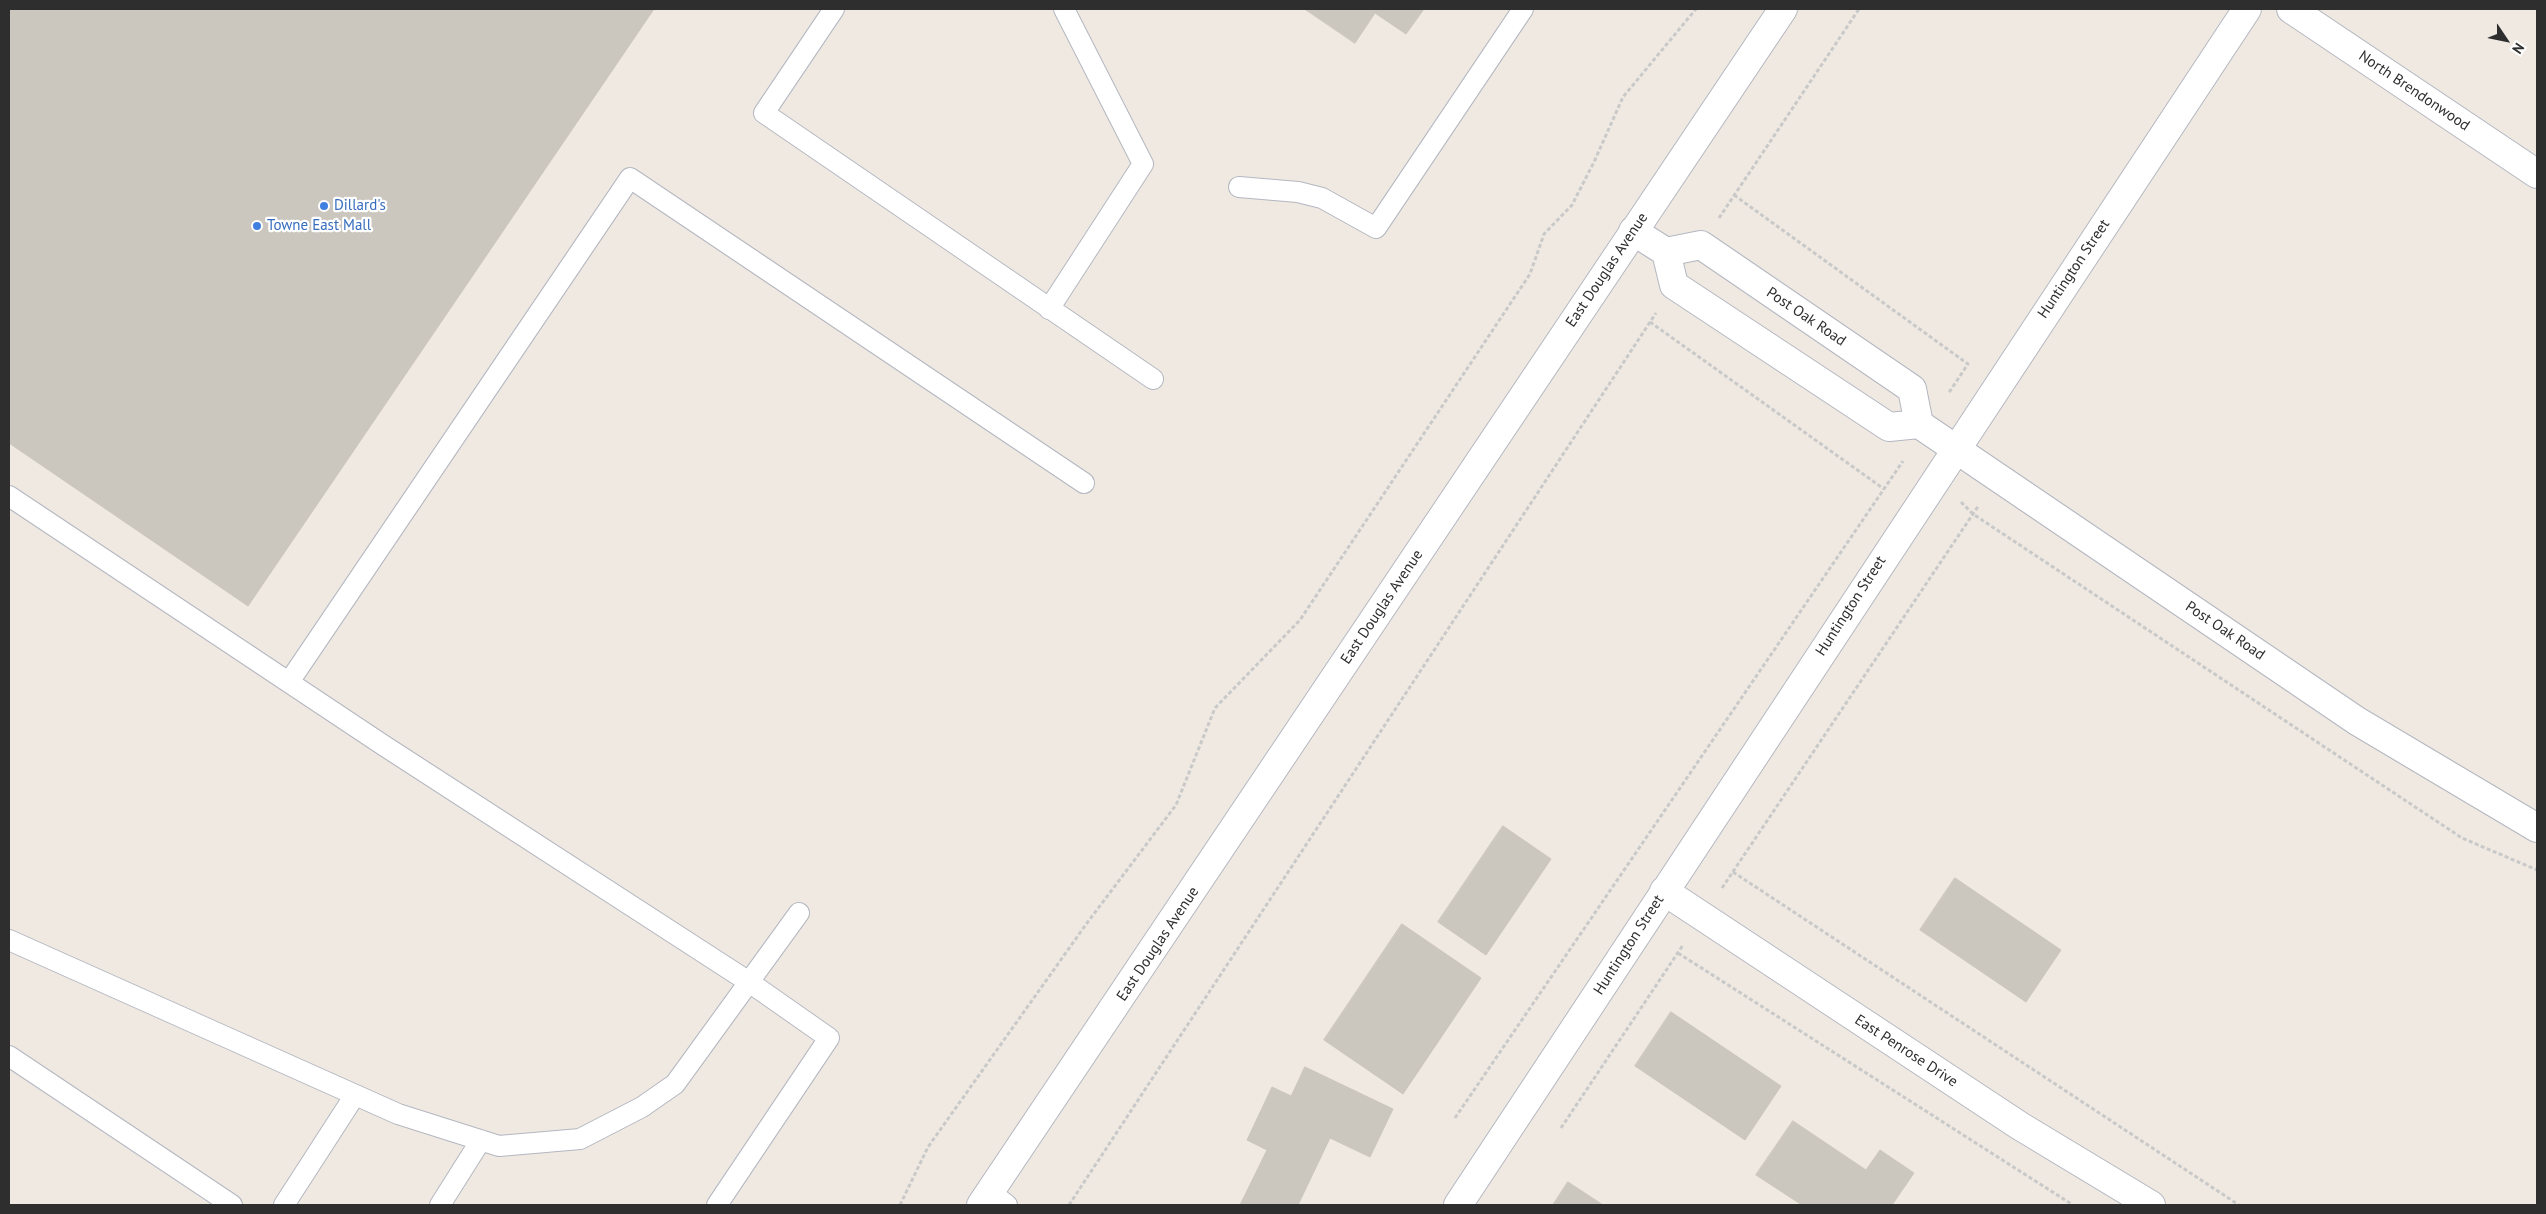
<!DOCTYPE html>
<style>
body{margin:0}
#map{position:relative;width:2546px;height:1214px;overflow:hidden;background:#efe9e1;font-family:"PT Sans",sans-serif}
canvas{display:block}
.frame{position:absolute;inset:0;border:10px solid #2e2e2e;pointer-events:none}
.north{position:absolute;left:2481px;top:15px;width:50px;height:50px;-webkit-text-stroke:4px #fff;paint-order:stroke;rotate:124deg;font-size:14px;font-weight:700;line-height:20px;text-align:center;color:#2e2e2e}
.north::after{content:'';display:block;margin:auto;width:18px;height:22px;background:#2e2e2e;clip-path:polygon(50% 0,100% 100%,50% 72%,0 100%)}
</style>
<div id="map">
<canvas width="2546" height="1214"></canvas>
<div class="frame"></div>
<div class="north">N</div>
</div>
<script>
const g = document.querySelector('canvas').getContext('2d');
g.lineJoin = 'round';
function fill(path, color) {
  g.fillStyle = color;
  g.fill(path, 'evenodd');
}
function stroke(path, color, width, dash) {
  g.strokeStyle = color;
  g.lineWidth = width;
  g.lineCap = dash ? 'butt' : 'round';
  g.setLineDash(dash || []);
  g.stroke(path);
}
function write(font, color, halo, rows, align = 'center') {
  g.font = font + ' "PT Sans",sans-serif';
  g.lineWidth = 4.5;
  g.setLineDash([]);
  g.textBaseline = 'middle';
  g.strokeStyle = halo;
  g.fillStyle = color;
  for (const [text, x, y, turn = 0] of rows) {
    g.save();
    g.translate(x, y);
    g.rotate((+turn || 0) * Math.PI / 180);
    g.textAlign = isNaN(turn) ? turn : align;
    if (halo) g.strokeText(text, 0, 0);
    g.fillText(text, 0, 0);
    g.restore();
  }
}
const building = new Path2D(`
 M9 9H654L248 606 9 443Z
 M1305 9H1424L1406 34 1375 13 1355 43Z
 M1503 826 1551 859 1486 955 1438 922Z
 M1955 878 2061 950 2026 1002 1920 930Z
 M1402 924 1481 978 1403 1094 1324 1040Z
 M1671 1012 1781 1086 1745 1140 1635 1066Z
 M1305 1067 1393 1109 1370 1157 1330 1138 1298 1205H1240L1267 1150 1247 1140 1272 1087 1291 1096Z
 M1793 1121 1866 1170 1880 1150 1914 1173 1892 1205H1802L1756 1175Z
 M1568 1182 1603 1205H1553Z`);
fill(building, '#cbc7bf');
stroke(building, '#cbc5ba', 1);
const lane = new Path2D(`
 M834 9 764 113 1153 379
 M1239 187 1298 192 1322 198 1376 228 1523 9
 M1049 309 1143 164 1064 9
 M9 496 383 745 749 982 829 1038 717 1205
 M289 682 630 178 1084 483
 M9 940 398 1114 499 1146 580 1139 642 1107 675 1084 799 913
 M9 1056 232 1205
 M990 1192 1007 1205
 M284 1205 355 1095
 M440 1205 481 1140`);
const street = new Path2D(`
 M2291 9 2537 174
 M1633 231 1666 252 1701 245 1912 389 1919 424
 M1666 252 1674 285 1889 427 1919 424 2357 721 2537 828
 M1664 891 2020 1126 2151 1205
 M1458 1205 2247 9`);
const secondary = new Path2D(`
 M981 1205 1783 9`);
stroke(lane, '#b4b7c1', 22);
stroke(street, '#b4b7c1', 30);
stroke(secondary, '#b4b7c1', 30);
stroke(new Path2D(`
 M1734 195 1968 364 1948 394
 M1719 218 1859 9
 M1650 322 1884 489
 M1961 502 1973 514 2462 838 2537 870
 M1733 872 2239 1205
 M1722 888 1979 505
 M1678 953 2073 1205
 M1455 1118 1903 461
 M1561 1128 1683 945
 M900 1205 928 1147 1087 923 1176 805 1215 708 1300 620 1530 274 1544 234 1572 205 1594 162 1623 97 1696 9
 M1069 1205 1656 313`), '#c9c9c9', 3, [4, 2.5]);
stroke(lane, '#fff', 20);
stroke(street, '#fff', 28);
stroke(secondary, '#fff', 28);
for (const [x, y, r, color] of [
 [324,206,5,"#3f7fe0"],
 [257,226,5,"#3f7fe0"]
]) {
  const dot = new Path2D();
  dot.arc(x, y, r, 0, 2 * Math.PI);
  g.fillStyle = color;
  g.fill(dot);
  stroke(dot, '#fff', 2);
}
write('15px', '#2e2e2e', '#fff', [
 ["North Brendonwood",2414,91,34],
 ["Huntington Street",2074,269,-56],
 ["East Douglas Avenue",1607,270,-56],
 ["Post Oak Road",1806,317,34],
 ["Huntington Street",1851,606,-57],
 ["East Douglas Avenue",1382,607,-56],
 ["Post Oak Road",2225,631,34],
 ["East Douglas Avenue",1158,944,-56],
 ["Huntington Street",1629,945,-57],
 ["East Penrose Drive",1906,1051,33]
]);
write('15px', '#366cbe', '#fff', [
 ["Dillard's",334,206],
 ["Towne East Mall",267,226]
], 'left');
</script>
